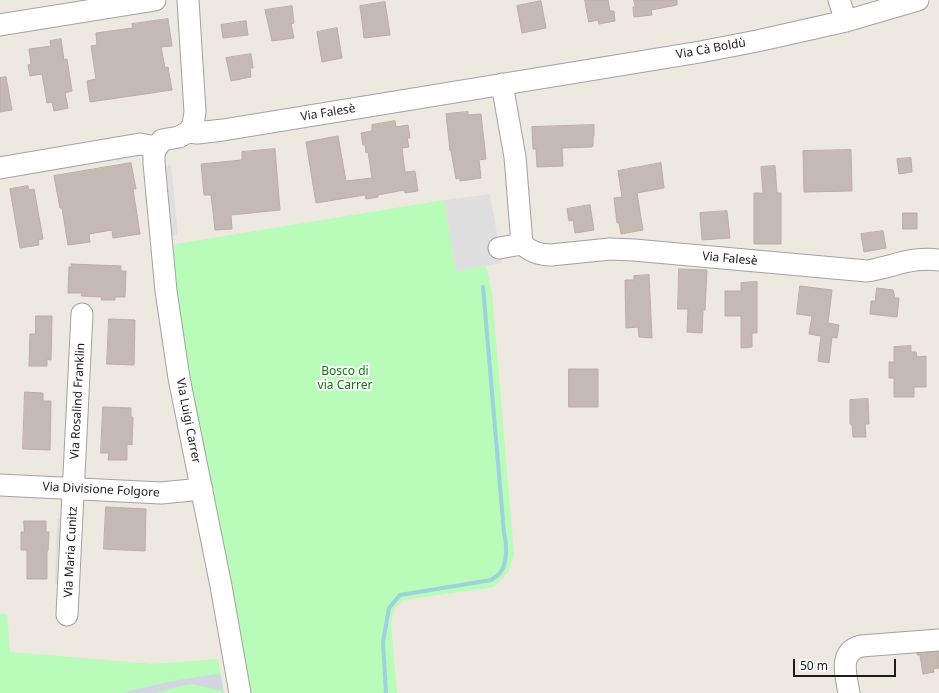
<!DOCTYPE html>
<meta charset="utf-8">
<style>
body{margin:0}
#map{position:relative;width:939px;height:693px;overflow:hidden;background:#ede8e0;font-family:"Noto Sans",sans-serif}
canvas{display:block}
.scale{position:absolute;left:793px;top:659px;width:103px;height:18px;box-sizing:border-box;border:2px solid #1b1b1b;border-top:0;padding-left:5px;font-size:12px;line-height:14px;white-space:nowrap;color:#1b1b1b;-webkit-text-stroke:3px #fff;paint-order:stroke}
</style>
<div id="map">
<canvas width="939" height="693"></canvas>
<div class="scale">50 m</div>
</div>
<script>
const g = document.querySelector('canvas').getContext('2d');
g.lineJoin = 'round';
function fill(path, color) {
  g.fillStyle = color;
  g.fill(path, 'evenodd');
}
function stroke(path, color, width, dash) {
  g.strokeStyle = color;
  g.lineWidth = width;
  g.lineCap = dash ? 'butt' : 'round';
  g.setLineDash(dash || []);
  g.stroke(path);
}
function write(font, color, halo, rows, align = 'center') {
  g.font = font + ' "Noto Sans",sans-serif';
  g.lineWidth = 4;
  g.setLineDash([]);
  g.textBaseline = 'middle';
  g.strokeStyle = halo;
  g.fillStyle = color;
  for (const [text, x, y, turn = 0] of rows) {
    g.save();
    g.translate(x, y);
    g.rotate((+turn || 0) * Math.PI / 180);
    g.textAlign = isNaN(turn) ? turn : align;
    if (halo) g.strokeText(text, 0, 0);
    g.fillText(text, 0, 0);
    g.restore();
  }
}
fill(new Path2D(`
 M444 200 456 271 486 266 492 293 514 555 508 572 494 587 404 600 394 609 391 624 397 693H249L178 322 171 245Z
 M0 614H7L10 652 152 664 218 659 224 693H0Z`), '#b9fbb9');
fill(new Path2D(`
 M171 165 178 235 170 236 163 166Z
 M490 194 502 263 456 271 444 200Z
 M57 519H73L69 585 55 584Z`), '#dfdfdf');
fill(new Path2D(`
 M215 674 221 676 223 691 192 684 180 686 155 693H121L167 682Z`), '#d4d5e3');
stroke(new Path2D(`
 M386 693 383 642 389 608 400 595 491 580C494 578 497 576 499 574 508 564 507 545 504 533L483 287`), '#9ed3dd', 4);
const building = new Path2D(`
 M585 0H608L610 11H614L615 21 599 24 598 20 589 22Z
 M634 0H677V5L651 10 652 15 634 17 633 7H635Z
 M541 1 546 28 522 33 517 6Z
 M385 2 390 35 364 38 360 6Z
 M292 6 294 23 291 24 294 38 272 41 265 10Z
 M168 19 172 46 161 47 165 68 168 67 172 90 90 102 87 81 96 79 91 46 97 45 96 33 133 28 132 24Z
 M246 21 248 35 223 38 221 25Z
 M337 28 342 58 322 62 317 32Z
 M61 39 64 60 67 59 72 91 65 93 68 108 54 111 52 102 47 103 42 74 30 76 28 65 31 64 29 49 51 46 50 41Z
 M251 54 253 68H250L251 77 231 81 226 58Z
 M6 77 12 110 0 112V78Z
 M468 112V115L481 114 486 159 479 160 481 178 460 181V178L456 179 451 151H450L446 114Z
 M395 121 396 127 408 125 410 138H407L409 147 402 148 405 172 415 171 418 191 405 193 404 190 378 195V197L366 199 365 195 316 203 306 142 338 136 346 181 372 178 368 152 366 153 365 145H363L361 133 372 131V125Z
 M594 125V136H593V146H592V147L562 148 563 166 537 167 536 149H533L532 127Z
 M275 149 280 210 231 215 232 229 215 230 211 195H204L201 164 242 160V152Z
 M851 150 852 191 804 192 803 151Z
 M911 158 912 172 899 174 897 159Z
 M131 163 136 189H133L140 234 113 238 112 230 89 234 90 242 68 245 62 208H60L54 176Z
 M661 163 664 188 637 193 643 230 621 234 619 223H617L614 198 622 197 618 171Z
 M775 166 777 193H781V244H754V193H763L761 167Z
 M28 186 29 190 34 189 43 239 38 240 39 245 20 248 10 189Z
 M590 205 594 230 575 233 573 220 569 221 567 209Z
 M727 211 730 238 702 240 700 213Z
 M903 213H917V229H903Z
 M883 231 886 248 864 252 861 234Z
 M71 264 121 266V271H126L125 297H115V300H101L102 297 81 296 82 293H68L69 267H72Z
 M679 269 707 270 705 310H703L702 333 687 332 688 309H678Z
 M649 275 652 338 639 337 638 327 626 328 625 280H634V276Z
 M757 282V333H752V347L741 348V316H725V291H741V283Z
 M800 286 832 290 828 323 839 325 837 338 832 337 829 363 818 361 821 336 809 334 812 316 797 314Z
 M877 288 893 290 895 298H899L897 317 870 314 871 301H875Z
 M36 316H52L51 360 47 359V366H29L30 334H35Z
 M109 319 135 320 134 365 107 364Z
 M911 346V352H916L917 357 926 356V387H914V397H894V378H889V362H894V347Z
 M569 369H598V407H569Z
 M25 392 43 393V401H51L50 450 23 449Z
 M868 399 869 424H865L866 437H853L852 424H850V400Z
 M103 407 131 408V417H133L132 445 127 444V460H108L109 453H101Z
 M106 507 146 509 145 551 104 549Z
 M24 521H46V532H49L48 551H47V579H27V550H21V532H24Z
 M939 652V668L933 669 934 672 923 674 920 655H917V654Z`);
fill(building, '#c5b9b3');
stroke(building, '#bfaca2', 1);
const minor = new Path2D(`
 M839 0 846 21
 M0 25 155 0
 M502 84 515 157 522 244C531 252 539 255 551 255L610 249 634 250 867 271C892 267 913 256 939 260
 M188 132 193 125 195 112 188 0
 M0 168 140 144 157 147
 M499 248 522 244
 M0 485 161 493 202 489
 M67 615 82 314
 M240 693 221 586 179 378 166 291 154 163V152L162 140 179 137 188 132 197 133 223 130 700 52 757 41 846 21 918 0
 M849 693C846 675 838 652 861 646L939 640`);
stroke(minor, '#a2a2a2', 23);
stroke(minor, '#fff', 21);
write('12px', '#1b1b1b', '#fff', [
 ["Via Cà Boldù",711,49,-10],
 ["Via Falesè",328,113,-9],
 ["Via Falesè",730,259,5],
 ["Via Rosalind Franklin",78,401,-87],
 ["Via Luigi Carrer",188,421,79],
 ["Via Divisione Folgore",101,490,3],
 ["Via Maria Cunitz",71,552,-87]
]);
write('12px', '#077b08', '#fff', [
 ["Bosco di",345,372],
 ["via Carrer",345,386]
]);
</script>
